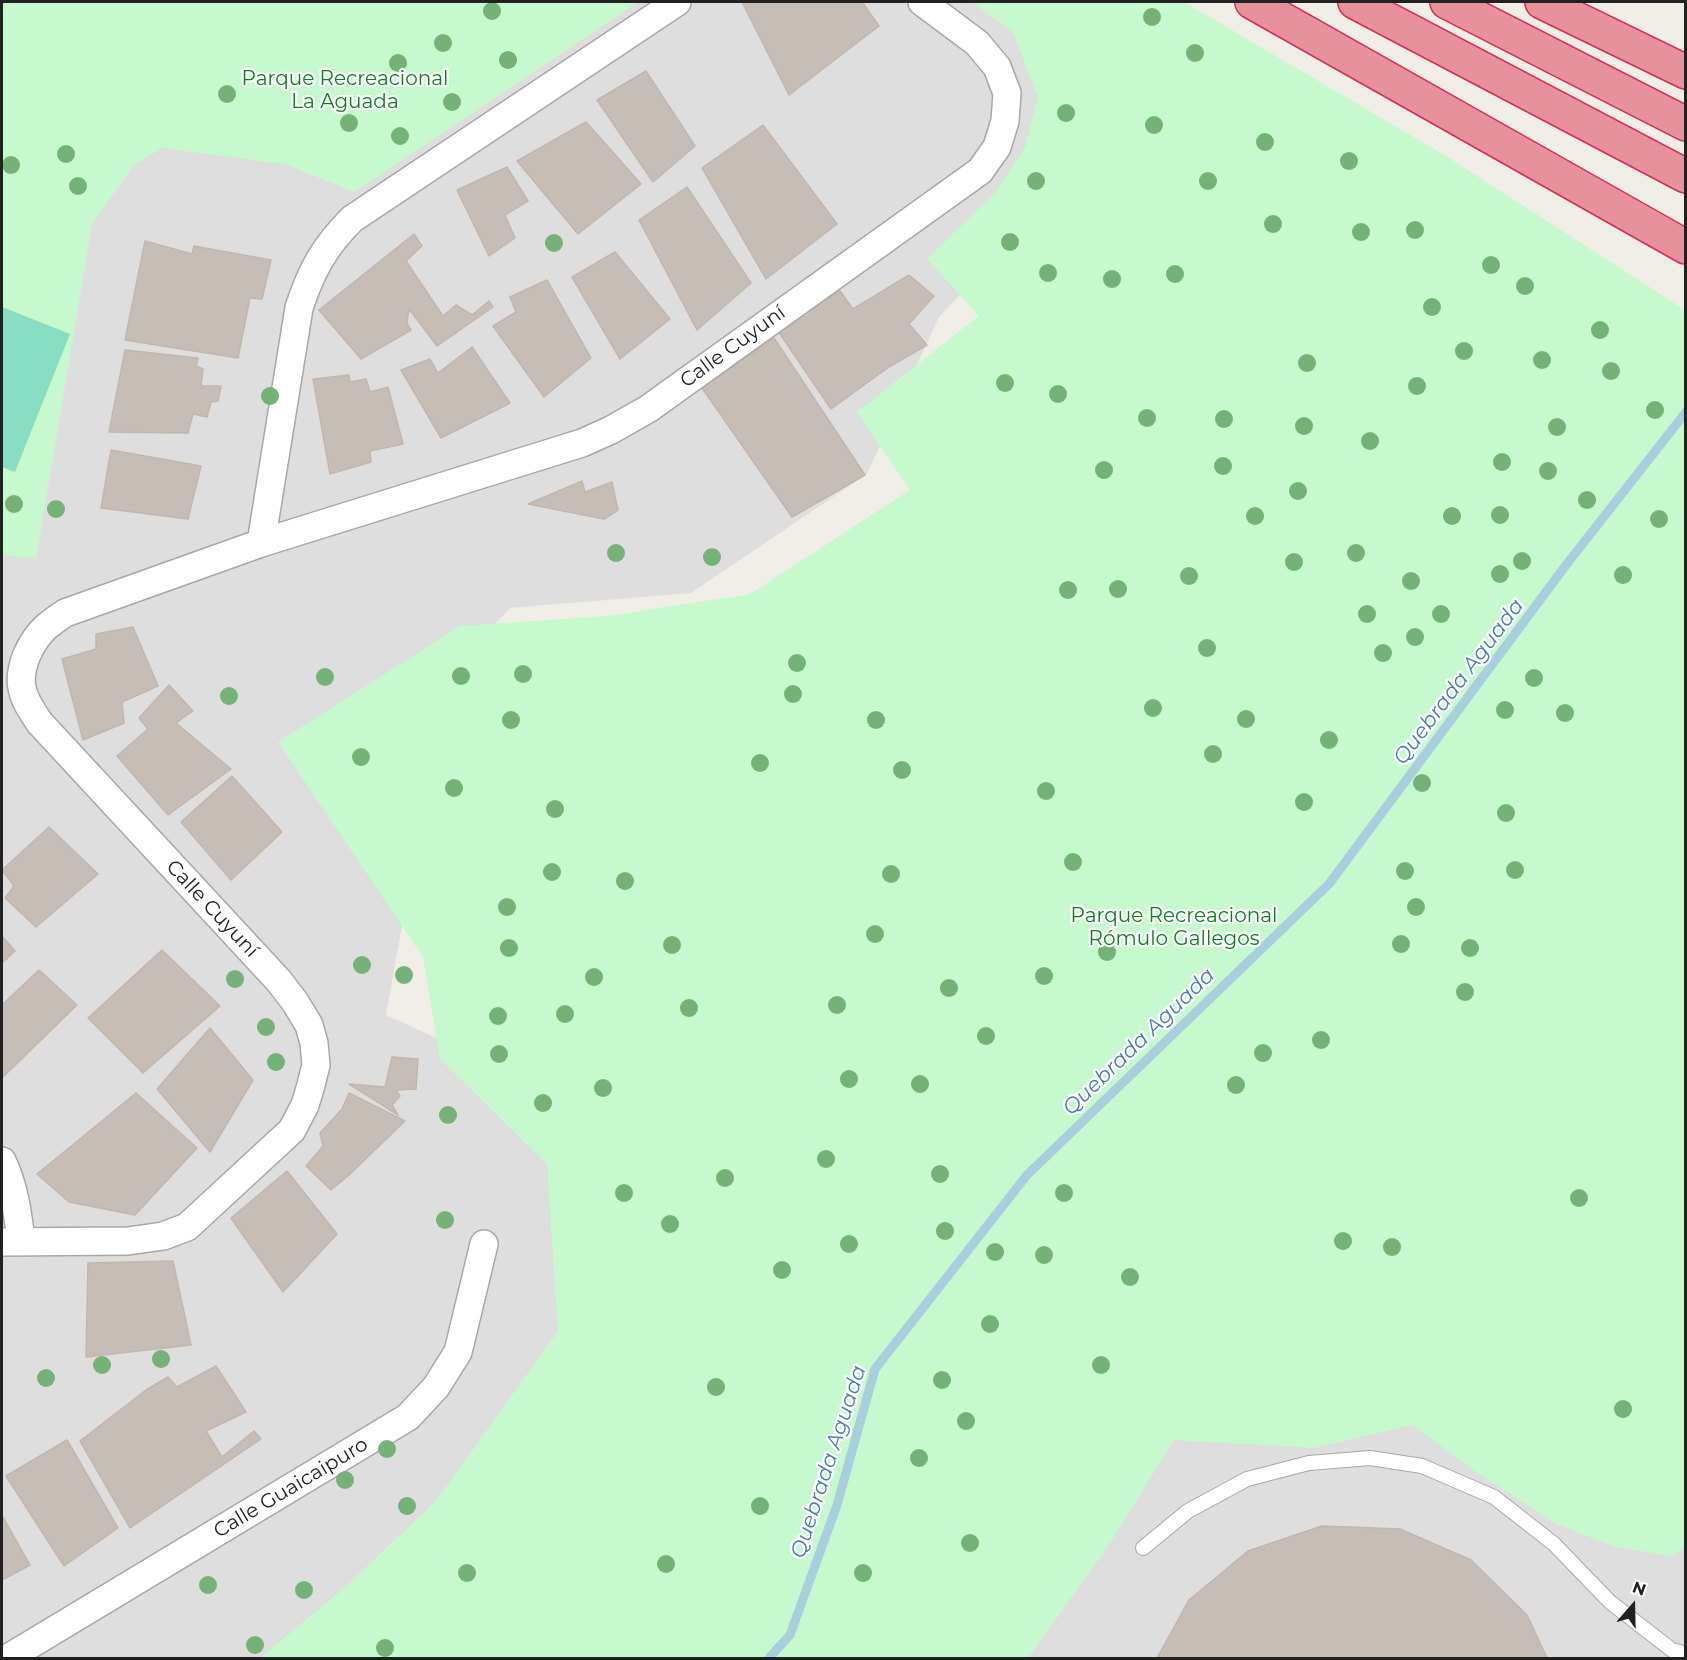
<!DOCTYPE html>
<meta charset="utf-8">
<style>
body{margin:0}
#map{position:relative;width:1687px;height:1660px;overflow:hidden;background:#f1eee7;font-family:Montserrat,sans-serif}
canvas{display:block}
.frame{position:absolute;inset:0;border:3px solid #212121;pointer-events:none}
.north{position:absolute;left:1603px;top:1576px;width:60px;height:60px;-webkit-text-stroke:4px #fff;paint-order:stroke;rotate:20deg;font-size:16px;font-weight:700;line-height:24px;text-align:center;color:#212121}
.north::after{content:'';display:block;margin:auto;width:21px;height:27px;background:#212121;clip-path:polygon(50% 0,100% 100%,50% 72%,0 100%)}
</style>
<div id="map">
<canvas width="1687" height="1660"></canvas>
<div class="frame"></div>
<div class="north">N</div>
</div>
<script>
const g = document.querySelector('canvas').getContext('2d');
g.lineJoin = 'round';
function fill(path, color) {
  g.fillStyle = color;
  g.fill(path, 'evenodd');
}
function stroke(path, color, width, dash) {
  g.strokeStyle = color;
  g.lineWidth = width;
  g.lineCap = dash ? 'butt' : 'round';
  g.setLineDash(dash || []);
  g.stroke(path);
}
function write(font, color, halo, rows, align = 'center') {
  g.font = font + ' Montserrat,sans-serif';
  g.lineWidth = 4.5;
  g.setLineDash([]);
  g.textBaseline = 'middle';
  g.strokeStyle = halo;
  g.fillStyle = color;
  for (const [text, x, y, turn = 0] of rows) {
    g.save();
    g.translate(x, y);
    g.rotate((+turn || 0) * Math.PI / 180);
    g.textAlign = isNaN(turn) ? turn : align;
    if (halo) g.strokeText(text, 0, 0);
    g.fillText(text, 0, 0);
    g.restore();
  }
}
fill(new Path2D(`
 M2 2H1094L1189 58 939 317 867 474 691 593 510 608 447 675 386 1015 617 1120 561 1658H2Z
 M1249 1317 1685 1450V1658H928Z`), '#dfdede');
fill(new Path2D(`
 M8 2H638L355 192 284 164 162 148 134 165 92 224 36 559 2 555V8Z
 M972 2H1184L1446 156 1685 310V1547L1672 1556 1616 1547 1557 1524 1476 1472 1412 1425 1314 1448 1174 1440 1107 1548 1028 1658H260L344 1588 436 1501 558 1331 547 1164 440 1059 423 957 278 742 460 626 607 616 750 594 910 490 857 412 979 316 927 259 996 192 1025 147 1038 97 1013 32Z`), '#c6f9cd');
fill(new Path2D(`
 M2 307 70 334 15 472 2 467Z`), '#87dec2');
stroke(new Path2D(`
 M769 1658 790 1635 837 1505 875 1369 1027 1175 1329 884 1566 565 1686 412`), '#a9cede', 9);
const building = new Path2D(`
 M742 2H862L879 26 789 95Z
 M646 71 695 146 653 182 597 100Z
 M586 122 641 184 578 234 517 161Z
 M763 125 837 224 766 279 702 168Z
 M507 167 528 201 505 215 515 238 489 256 457 190Z
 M687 187 751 283 697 330 639 220Z
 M414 234 422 246 406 261 443 316 456 305 472 315 489 301 493 307 437 346 409 309 407 323 411 330 361 359 319 310Z
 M145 241 192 254 194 246 271 260 262 299 250 298 238 358 125 340Z
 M615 252 670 319 620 359 572 277Z
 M909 275 934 296 909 324 927 345 889 367 831 409 778 331 840 291 853 309Z
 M547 280 591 358 544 397 493 326 516 312 510 297Z
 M774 338 865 475 792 517 702 388Z
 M472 347 510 403 441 438 401 370 430 359 438 373Z
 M125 350 198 358 196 366 203 369 201 386H221L218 401 211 402 207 417 193 414 188 433 109 432Z
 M349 375 350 382 366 379 370 392 388 387 403 444 370 451 371 462 330 474 313 379Z
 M111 450 201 466 188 519 101 508Z
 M582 481 585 492 612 482 618 510 604 519 528 504Z
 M133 627 158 686 122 702 124 723 83 740 62 659 96 649V634Z
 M169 685 193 711 176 723 231 769 168 815 117 756 148 729 139 718Z
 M232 776 282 832 231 880 181 822Z
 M49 827 98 874 36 927 5 898 14 886 2 870Z
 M2 936 15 951 2 963Z
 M162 950 220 1006 143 1073 88 1018Z
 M39 970 77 1005 2 1078V1005Z
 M210 1028 253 1080 210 1152 157 1089Z
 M392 1057 418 1059 416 1089 396 1090 400 1096 392 1105 398 1115 349 1084 385 1087Z
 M136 1093 197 1148 135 1215 69 1202 37 1174Z
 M349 1093 405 1121 349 1175 331 1190 306 1166 323 1146 320 1133 342 1109Z
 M287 1171 337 1234 283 1292 231 1218Z
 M173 1261 191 1345 86 1357 88 1263Z
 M216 1366 246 1412 206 1431 222 1457 254 1431 261 1439 130 1528 80 1441 146 1390 168 1377 177 1387Z
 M67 1440 118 1528 64 1566 6 1476Z
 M2 1515 30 1565 2 1580Z
 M1322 1526 1400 1529 1471 1560 1527 1615 1547 1658H1157L1189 1600 1248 1551Z`);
fill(building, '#c6beb6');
stroke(building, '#c3b6aa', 1.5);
const service = new Path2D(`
 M1143 1548 1188 1511 1247 1479 1309 1463 1370 1458 1422 1466 1494 1497 1554 1544 1610 1602 1672 1650 1686 1654`);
const minor = new Path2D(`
 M261 543 299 308C311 271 324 247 352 219L677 2
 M2 1161C14 1185 18 1214 21 1241
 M2 1242 128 1241 163 1236 187 1227 292 1130 305 1105 311 1085 316 1065 314 1043 309 1025 295 1002 279 981 39 722C32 711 24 700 22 688 18 667 31 641 46 627 52 622 59 617 65 613L261 543 582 443 611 430 648 409 980 171 997 147 1005 121 1007 93 997 67 977 43 922 2
 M8 1658 408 1417 436 1387 458 1352 484 1244`);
const motorway = new Path2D(`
 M1252 2 1686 247
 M1355 2 1686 176
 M1447 2 1686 124
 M1542 2 1686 72`);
stroke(service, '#a8a8a8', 16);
stroke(minor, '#a8a8a8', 30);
stroke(motorway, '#d92a5b', 36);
stroke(service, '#fff', 14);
stroke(minor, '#fff', 27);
stroke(motorway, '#e6919b', 33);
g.fillStyle = '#74b278';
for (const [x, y] of [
 [492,11],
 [1152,17],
 [443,43],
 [1195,53],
 [508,60],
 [398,63],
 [227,94],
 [452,102],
 [1066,113],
 [349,123],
 [1154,125],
 [400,136],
 [1265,142],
 [66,154],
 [1349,161],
 [11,165],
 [1036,181],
 [1208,181],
 [78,186],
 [1273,224],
 [1415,230],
 [1361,232],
 [1010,242],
 [554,243],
 [1491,265],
 [1048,273],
 [1175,274],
 [1112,279],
 [1525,286],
 [1432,307],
 [1600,330],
 [1464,351],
 [1542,360],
 [1307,363],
 [1611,371],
 [1005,383],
 [1417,386],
 [1058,394],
 [270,396],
 [1655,410],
 [1147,418],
 [1224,419],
 [1304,426],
 [1557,427],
 [1370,441],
 [1502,462],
 [1223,466],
 [1104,470],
 [1548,471],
 [1298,491],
 [1587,500],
 [14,504],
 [56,509],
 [1500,515],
 [1255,516],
 [1452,516],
 [1659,519],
 [616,553],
 [1356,553],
 [712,557],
 [1522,561],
 [1294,562],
 [1500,574],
 [1623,575],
 [1189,576],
 [1411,581],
 [1118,589],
 [1068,590],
 [1367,614],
 [1441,614],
 [1415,637],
 [1207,648],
 [1383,653],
 [797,663],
 [523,674],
 [461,676],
 [325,677],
 [1534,678],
 [793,694],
 [229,696],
 [1153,708],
 [1505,710],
 [1565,713],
 [1246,719],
 [511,720],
 [876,720],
 [1329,740],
 [1213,754],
 [361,757],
 [760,763],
 [902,770],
 [1422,783],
 [454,788],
 [1046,791],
 [1304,802],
 [555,809],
 [1506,813],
 [1073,862],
 [1515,870],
 [1405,871],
 [552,872],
 [891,874],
 [625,881],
 [507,907],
 [1416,907],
 [875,934],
 [1401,944],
 [672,945],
 [509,948],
 [1470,948],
 [1107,952],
 [362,965],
 [404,975],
 [1044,976],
 [594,977],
 [235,979],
 [949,988],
 [1465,992],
 [837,1005],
 [689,1008],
 [565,1014],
 [498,1016],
 [266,1027],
 [986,1036],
 [1321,1040],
 [1263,1053],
 [499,1054],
 [276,1062],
 [849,1079],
 [920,1084],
 [1236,1085],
 [603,1088],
 [543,1103],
 [448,1115],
 [826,1159],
 [940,1174],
 [725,1178],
 [624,1193],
 [1064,1193],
 [1579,1198],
 [445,1220],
 [670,1224],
 [945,1231],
 [1343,1241],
 [849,1244],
 [1392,1247],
 [995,1252],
 [1044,1255],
 [782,1270],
 [1130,1277],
 [990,1324],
 [161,1359],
 [102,1365],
 [1101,1365],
 [46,1378],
 [942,1380],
 [716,1387],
 [1623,1409],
 [966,1421],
 [387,1449],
 [919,1458],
 [345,1480],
 [407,1506],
 [760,1506],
 [970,1543],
 [666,1564],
 [467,1573],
 [863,1573],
 [208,1585],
 [304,1590],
 [255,1645],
 [385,1648]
]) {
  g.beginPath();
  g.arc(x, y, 9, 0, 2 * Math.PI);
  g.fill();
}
write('20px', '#0d801e', '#fff', [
 ["Parque Recreacional",345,79],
 ["La Aguada",345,102],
 ["Parque Recreacional",1174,916],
 ["Rómulo Gallegos",1174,939]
]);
write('20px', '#212121', '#fff', [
 ["Calle Cuyuní",733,347,-36],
 ["Calle Cuyuní",212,909,47],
 ["Calle Guaicaipuro",291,1488,-31]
]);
write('italic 21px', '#4d78b0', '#fff', [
 ["Quebrada Aguada",1459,682,-53],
 ["Quebrada Aguada",1139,1042,-44],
 ["Quebrada Aguada",829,1462,-72]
]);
</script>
